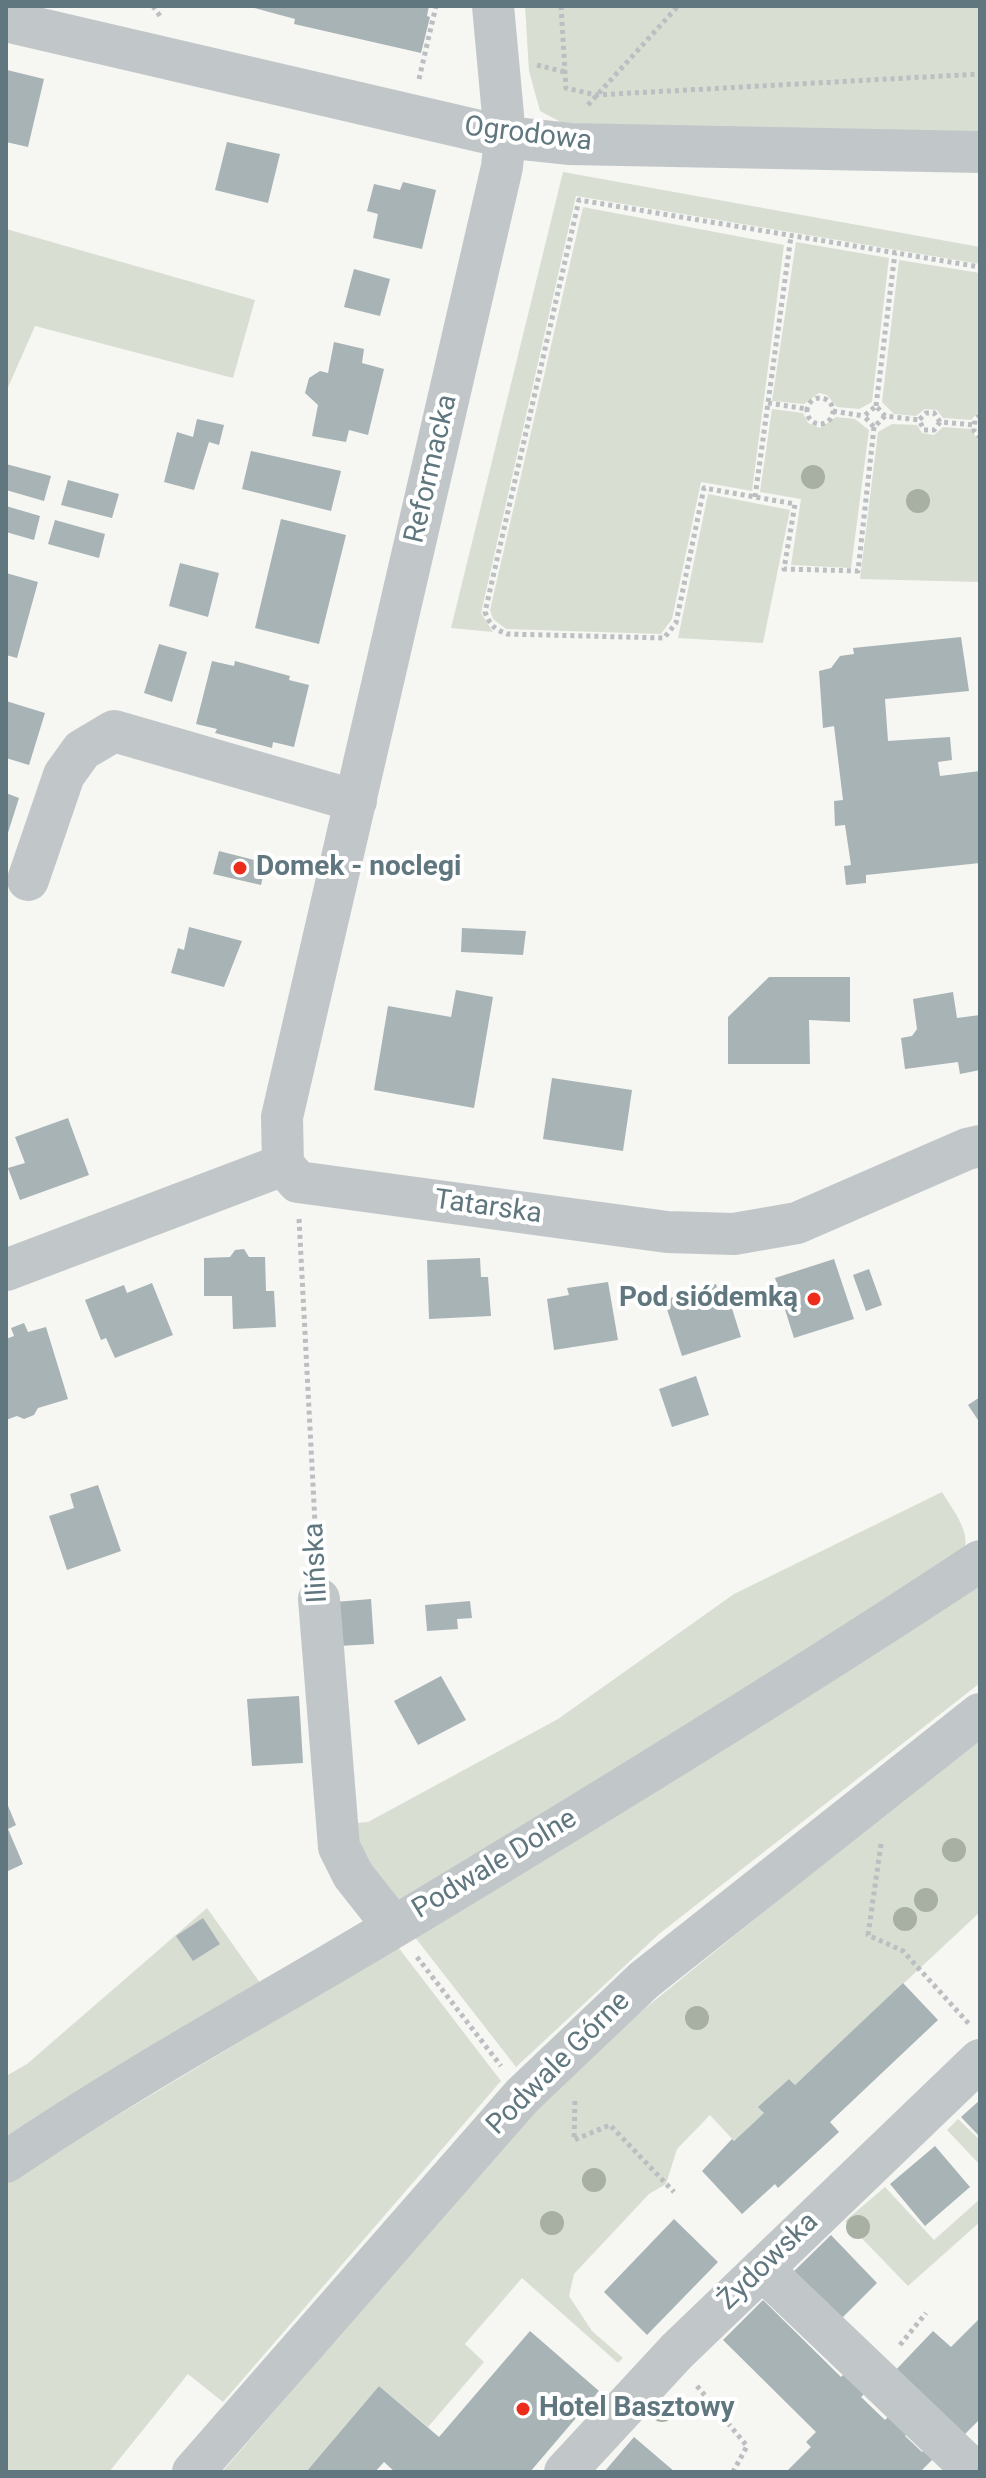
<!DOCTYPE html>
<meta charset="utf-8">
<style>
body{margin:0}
#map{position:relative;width:986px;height:2478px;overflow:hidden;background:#f6f6f3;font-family:Roboto,sans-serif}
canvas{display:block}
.frame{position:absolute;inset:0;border:8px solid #60777f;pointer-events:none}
</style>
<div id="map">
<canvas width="986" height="2478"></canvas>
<div class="frame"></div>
</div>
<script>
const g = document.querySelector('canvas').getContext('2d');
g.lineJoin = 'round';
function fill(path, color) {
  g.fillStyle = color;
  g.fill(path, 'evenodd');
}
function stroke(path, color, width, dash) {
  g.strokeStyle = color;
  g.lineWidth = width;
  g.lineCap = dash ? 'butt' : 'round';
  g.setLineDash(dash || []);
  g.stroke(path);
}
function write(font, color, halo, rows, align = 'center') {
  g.font = font + ' Roboto,sans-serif';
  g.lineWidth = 8;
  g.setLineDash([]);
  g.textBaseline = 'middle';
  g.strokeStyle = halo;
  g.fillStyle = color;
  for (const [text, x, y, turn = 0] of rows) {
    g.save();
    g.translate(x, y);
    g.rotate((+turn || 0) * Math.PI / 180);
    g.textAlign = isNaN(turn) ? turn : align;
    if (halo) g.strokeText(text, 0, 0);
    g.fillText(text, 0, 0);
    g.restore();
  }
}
fill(new Path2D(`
 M525 6H980V137L570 127 540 111 529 71Z
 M563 172 980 247V264L576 196 481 613 493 632 451 628Z
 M583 207 784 245 752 491 701 482 672 619 661 634 506 629 493 619 490 610Z
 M6 229 255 300 233 378 35 326 6 392Z
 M796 242 889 258 872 402 859 409 837 407 827 395 819 393 804 404 772 401Z
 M899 260 980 273V410L971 420 943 418 937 410 925 409 916 416 894 414 882 402Z
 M772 409 803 413 808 423 820 428 836 417 855 419 869 430 851 568 791 565 801 499 760 492Z
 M892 424 917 425 922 433 934 435 943 427 971 429 980 444V582L860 579 878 432Z
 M708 494 790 510 763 643 678 638Z
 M942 1492C953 1511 974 1534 962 1556L398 1907 344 1824 368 1822 558 1719 734 1594Z
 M980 1585V1683L659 1934 516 2067 414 1936Z
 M980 1736V1912L795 2085 789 2079 759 2107 764 2113 734 2141 710 2115 677 2149 666 2184 649 2194 574 2274 569 2296 592 2331 623 2358 618 2363 522 2278 465 2344 484 2362 428 2427 379 2386 306 2472H222L522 2123 611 2036Z
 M207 1908 263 1987 6 2148V2076L27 2064Z
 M398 1947 501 2081 223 2402 188 2374 109 2472H6V2182Z
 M958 2119 980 2140V2165L947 2130Z
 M885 2187 934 2240 980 2199V2222L908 2286 845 2221Z`), '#d9ded3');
fill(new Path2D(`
 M247 6H429L427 16 430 17 421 53 294 24 295 19Z
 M7 70 44 79 28 147 6 142Z
 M227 142 280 154 268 203 215 190Z
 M403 182 436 190 422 249 373 238 378 214 367 211 374 184 400 190Z
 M354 269 390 279 380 316 344 307Z
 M334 342 364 349 362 363 384 369 368 435 349 430 346 442 312 436 318 405 305 393 309 378 320 371 328 373Z
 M197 419 224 425 219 445 209 442 194 490 164 482 177 432 193 437Z
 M251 451 341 471 331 511 242 489Z
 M6 464 51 476 44 501 6 490Z
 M68 480 119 494 112 518 61 505Z
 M6 506 40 516 34 540 6 532Z
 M281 519 346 535 319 644 255 628Z
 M55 520 105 534 99 558 48 544Z
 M180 563 219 573 208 617 169 606Z
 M6 573 38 582 17 658 6 655Z
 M961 637 969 691 885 699 888 741 950 737 952 760 938 762 940 776 980 771V863L866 875V883L846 885 844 866 851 865 845 825 835 826 834 801 843 800 834 726 823 728 819 671 831 668 840 656 854 654 853 648Z
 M159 644 187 652 172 702 144 693Z
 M212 661 234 666 235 661 290 676 289 680 309 685 294 747 273 742 272 748 215 733 217 729 196 724Z
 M6 701 45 713 29 765 6 758Z
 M6 793 19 798 7 836H6Z
 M219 851 266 863 261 885 213 874Z
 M189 927 242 941 224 987 171 973 178 948 184 950Z
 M462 928 526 931 523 955 461 952Z
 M769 977H850V1022L809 1020 810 1064H728V1017Z
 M456 990 493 997 474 1108 374 1090 388 1006 451 1017Z
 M953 992 957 1018 980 1015V1070L960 1074 958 1062 905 1069 901 1038 912 1036 917 1029 913 999Z
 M552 1078 632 1090 623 1151 543 1139Z
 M68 1118 89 1175 20 1200 8 1168 25 1163 15 1137Z
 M244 1249 249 1257H265L266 1291H274L276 1327 233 1329 232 1296H204V1258L230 1257 235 1250Z
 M480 1258 481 1277H488L491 1316 429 1319 427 1260Z
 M834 1259 854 1319 794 1338 775 1278Z
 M869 1269 882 1305 866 1311 853 1275Z
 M608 1282 618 1340 554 1350 547 1299 569 1295 567 1288Z
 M152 1283 173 1335 115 1358 106 1338 101 1340 85 1300 124 1285 127 1293Z
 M716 1284 721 1301 729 1299 741 1337 682 1356 664 1300Z
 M24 1323 28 1332 46 1327 68 1399 38 1408 34 1415 24 1419 17 1416 6 1420V1339L14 1336 11 1328Z
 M696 1376 709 1415 672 1427 659 1389Z
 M980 1397V1423L968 1405Z
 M98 1485 121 1551 67 1570 49 1516 74 1508 70 1494Z
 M371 1599 374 1644 338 1646 335 1602Z
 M470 1601 472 1618 457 1619 458 1629 427 1631 425 1605Z
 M441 1676 466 1720 418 1745 394 1701Z
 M299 1696 303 1763 252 1766 247 1699Z
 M6 1801 16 1825 8 1829 23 1864 6 1872Z
 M203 1918 220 1944 193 1961 176 1936Z
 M903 1983 938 2020 830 2122 839 2132 778 2188 775 2184 742 2214 702 2171 732 2139 734 2141 764 2113 758 2107 789 2079 795 2085Z
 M980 2100V2137L961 2117Z
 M935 2146 970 2187 925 2226 890 2184Z
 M674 2219 718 2262 647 2335 604 2292Z
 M831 2235 877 2283 834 2326 789 2276Z
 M763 2300 841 2377 847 2371 868 2390 861 2397 885 2420 893 2412 911 2429 905 2436 922 2452 928 2447 937 2455 920 2472H786L811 2447 806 2442 816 2432 723 2340Z
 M980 2318V2419L959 2440 891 2375 933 2331 951 2347Z
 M530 2331 599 2391 530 2472H395L384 2462 375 2472H306L379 2386 439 2437Z
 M634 2437 675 2472H604Z`), '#a8b3b6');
stroke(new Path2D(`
 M153 6 160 16
 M561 6 566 88 596 95 980 74
 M537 65 565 72
 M419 79 436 6
 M588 105 678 6
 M807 411a13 13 0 1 1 26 0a13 13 0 1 1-26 0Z
 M768 403 807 409
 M876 406 895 253
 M833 411 864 416
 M980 415 975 419 974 431 980 438
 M885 416 874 427 864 416 876 406 885 416 919 420
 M940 422 934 430H924L919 420 926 413H934L940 422 975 425
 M874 427 858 571 784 569 795 504 704 488 676 623 664 638 507 634C494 629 490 625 485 612L579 200 980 267
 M755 497 791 236
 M299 1219 317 1561
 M881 1844 868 1935 903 1951 970 2025
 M417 1957 501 2066
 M575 2101 574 2140 610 2125 674 2192
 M900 2345 926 2313
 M697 2386 747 2446 733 2472`), '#bbbfc1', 5, [4, 4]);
stroke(new Path2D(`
 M493 6 505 137 502 167 282 1117 283 1165 298 1182 667 1232 734 1234 797 1223 967 1149 980 1146
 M6 21 505 137 570 144 980 152
 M28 880 64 775 82 750 114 731 356 801
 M6 1270 283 1165
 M319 1599 339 1847 353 1875 394 1927
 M6 2162C131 2077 264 2005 394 1927 592 1808 788 1688 980 1561
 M762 2269 975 2472
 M193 2472 522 2096 644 1980 980 1714
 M565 2472 677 2351 980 2060`), '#c1c7c9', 42);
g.fillStyle = '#a7b0a2';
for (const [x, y] of [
 [813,477],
 [918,501],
 [954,1850],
 [926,1900],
 [905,1919],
 [697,2018],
 [594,2180],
 [552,2223],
 [858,2227],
 [662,2410]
]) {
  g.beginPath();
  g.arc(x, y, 12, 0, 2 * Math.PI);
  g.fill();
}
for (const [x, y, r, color] of [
 [240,868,8,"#ed2d1c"],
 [814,1299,8,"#ed2d1c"],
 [523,2409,8,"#ed2d1c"]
]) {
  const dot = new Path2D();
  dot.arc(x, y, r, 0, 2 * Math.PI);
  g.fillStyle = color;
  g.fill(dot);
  stroke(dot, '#fff', 3);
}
write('28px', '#60777f', '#fff', [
 ["Ogrodowa",528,135,7],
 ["Reformacka",432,469,-77],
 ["Tatarska",488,1208,8],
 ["Ilińska",317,1563,-93],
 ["Podwale Dolne",495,1865,-31],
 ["Podwale Górne",559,2064,-45],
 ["Żydowska",769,2262,-44]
]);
write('bold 28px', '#60777f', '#fff', [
 ["Domek - noclegi",256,868],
 ["Pod siódemką",798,1299,"right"],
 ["Hotel Basztowy",539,2409]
], 'left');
</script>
